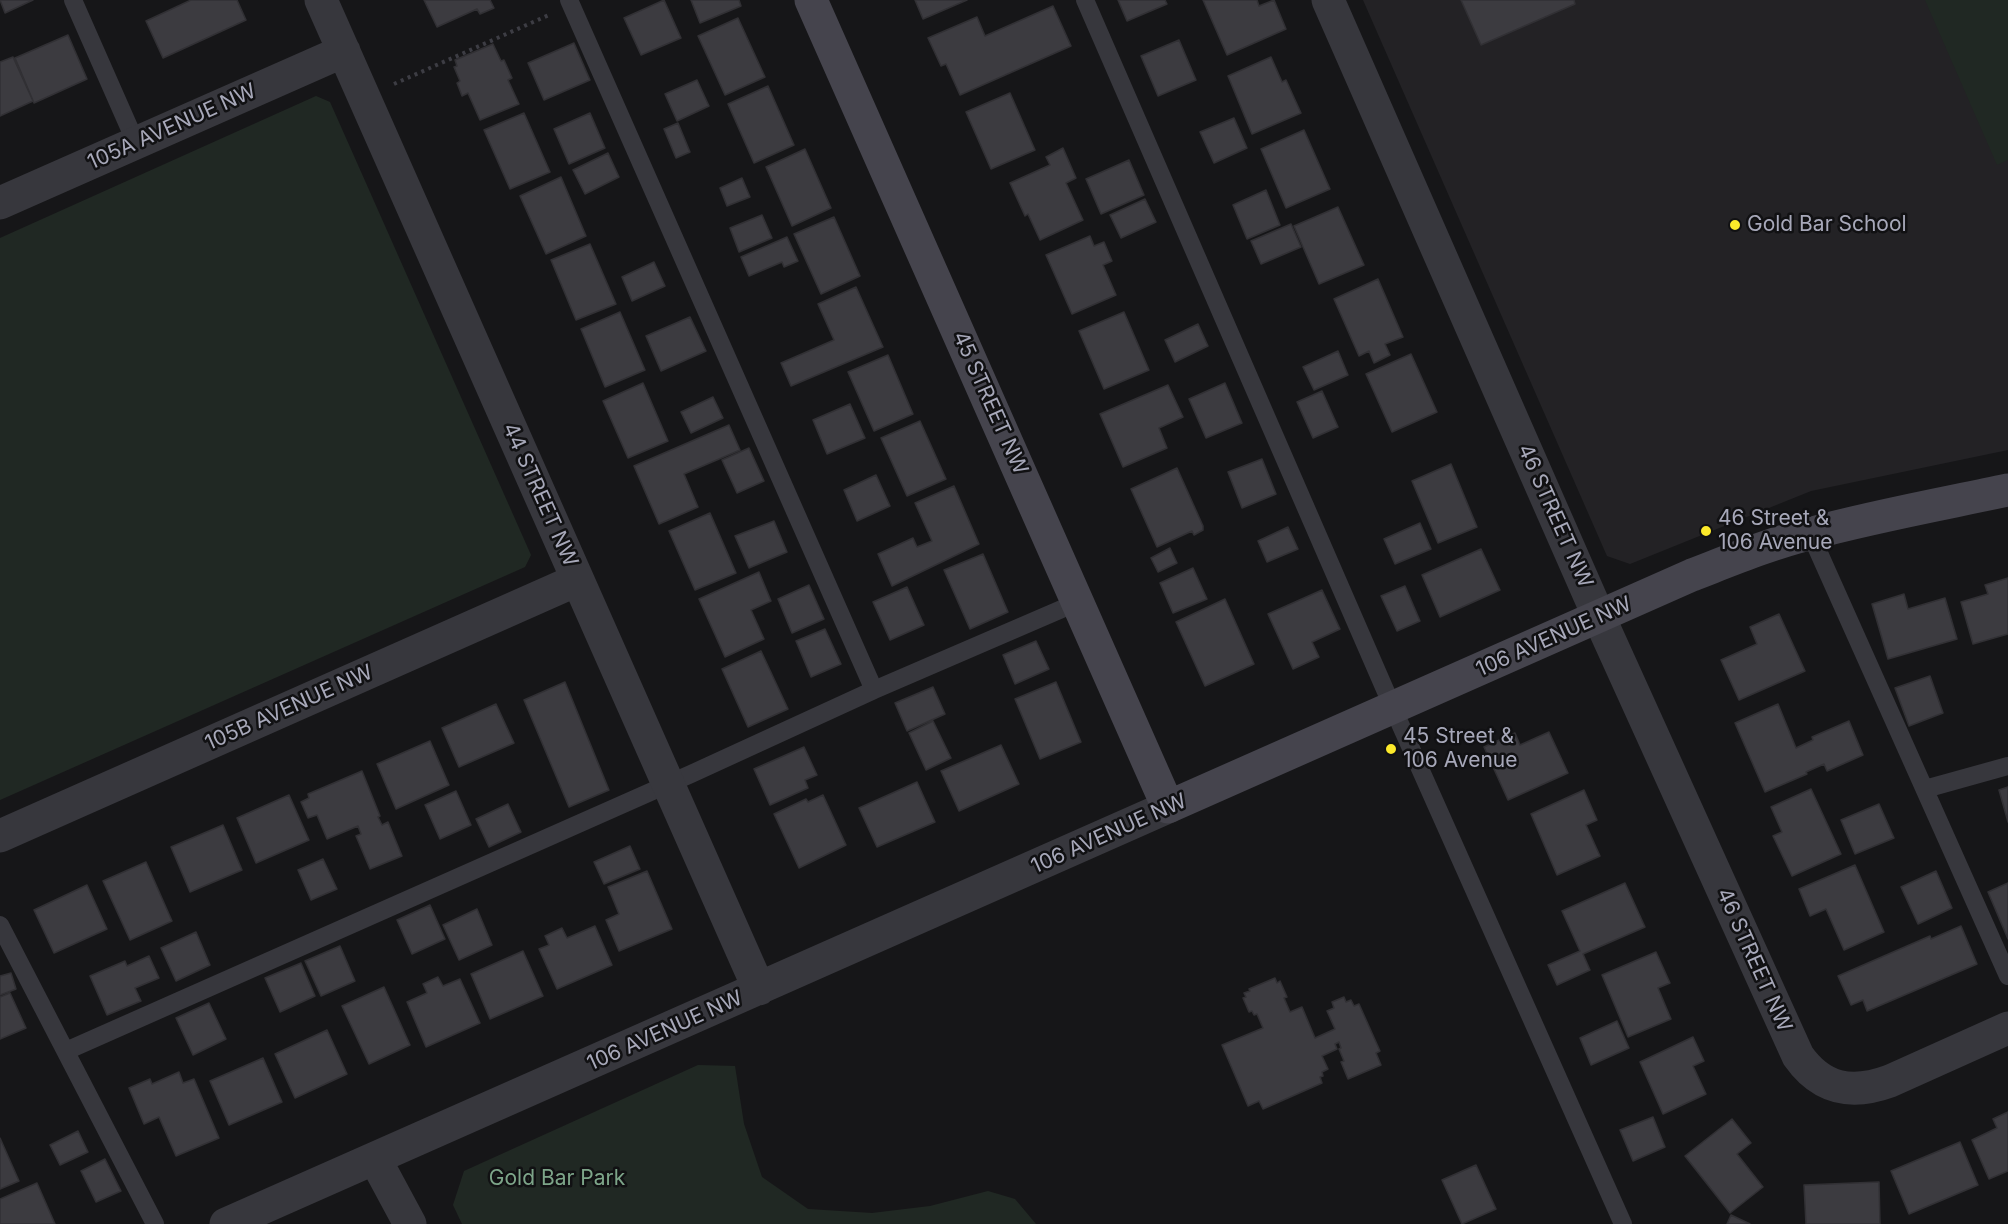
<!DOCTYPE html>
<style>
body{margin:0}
canvas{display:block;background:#161618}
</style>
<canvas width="2008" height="1224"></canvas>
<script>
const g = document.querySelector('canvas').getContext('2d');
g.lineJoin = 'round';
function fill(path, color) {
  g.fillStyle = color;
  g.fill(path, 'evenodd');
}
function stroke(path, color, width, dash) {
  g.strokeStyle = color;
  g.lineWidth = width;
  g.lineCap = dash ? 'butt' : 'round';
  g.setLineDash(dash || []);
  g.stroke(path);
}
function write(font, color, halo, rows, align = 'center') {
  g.font = font + ' Inter,sans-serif';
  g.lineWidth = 5;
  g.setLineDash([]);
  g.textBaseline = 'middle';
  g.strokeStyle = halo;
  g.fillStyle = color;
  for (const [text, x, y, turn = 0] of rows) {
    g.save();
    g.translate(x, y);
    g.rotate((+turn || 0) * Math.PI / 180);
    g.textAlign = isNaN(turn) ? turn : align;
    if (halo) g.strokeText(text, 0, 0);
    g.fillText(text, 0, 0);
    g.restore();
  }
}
fill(new Path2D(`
 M1363 0H2008V450L1811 491 1630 564 1607 556Z`), '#232225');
fill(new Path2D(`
 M1925 0H2008V160L1997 165Z
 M316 96 330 102 531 555 525 567 0 800V238Z
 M698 1065 735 1066 744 1124 762 1177 808 1209 872 1213 930 1206 988 1191 1015 1199 1036 1224H462L453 1205 464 1171Z`), '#202823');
const building = new Path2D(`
 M0 0H33L5 13Z
 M191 0H237L246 20 163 58 146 21Z
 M424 0H490L494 8 480 14 477 9 437 27Z
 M664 0 681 38 641 55 624 18Z
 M691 0H739L741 6 700 23Z
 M915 0H967L923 19Z
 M1118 0H1165L1167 4 1127 21Z
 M1203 0H1257L1259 6 1274 0 1286 29 1227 55Z
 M1461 0H1574L1575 4 1481 45Z
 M1053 6 1071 46 960 95 946 64 941 66 928 38 977 17 985 36Z
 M738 18 765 77 725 95 698 36Z
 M68 35 87 79 34 103 15 58Z
 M1179 40 1196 80 1158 96 1141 56Z
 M574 43 590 80 544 100 528 63Z
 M493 44 501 61 504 60 512 78 508 80 519 104 480 120 468 93 462 96 457 83 460 81 454 67 457 66 455 60Z
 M13 57 33 101 0 116V62Z
 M1271 57 1282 82 1286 80 1301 113 1252 134 1228 76Z
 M697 80 709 106 677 121 665 94Z
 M768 86 794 145 754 163 728 104Z
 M1010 93 1035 150 991 169 966 112Z
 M524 113 550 172 510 189 484 130Z
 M590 113 605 148 569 164 554 129Z
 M1234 118 1247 148 1214 163 1200 132Z
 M678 123 690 152 676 158 664 129Z
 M1304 130 1330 189 1286 208 1261 149Z
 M1063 148 1076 178 1066 183 1083 220 1040 240 1028 214 1025 216 1010 183 1050 165 1046 157Z
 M805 149 831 208 792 226 766 167Z
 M608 153 619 177 585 194 573 170Z
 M1129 160 1144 195 1101 214 1086 179Z
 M561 177 586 236 546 254 520 196Z
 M742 178 750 197 727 206 720 188Z
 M1266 190 1280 225 1247 239 1233 205Z
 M1145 199 1156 222 1121 238 1110 215Z
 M1338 207 1364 265 1319 284 1294 226Z
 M762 215 772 238 739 252 730 228Z
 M834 217 860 276 821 294 794 234Z
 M1291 224 1301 247 1261 264 1251 241Z
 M1090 236 1094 246 1104 242 1112 261 1103 265 1116 295 1072 314 1046 255Z
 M787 237 798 261 784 267 782 262 749 276 741 257Z
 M590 244 616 304 576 320 551 260Z
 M654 262 665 286 632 301 622 277Z
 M1378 279 1403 337 1385 344 1390 355 1374 363 1369 351 1359 356 1334 299Z
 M856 287 883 347 791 386 781 363 834 340 818 304Z
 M620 312 645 370 605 387 581 329Z
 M1124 312 1149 370 1104 389 1079 331Z
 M690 317 706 351 661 371 646 336Z
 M1198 324 1208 346 1175 362 1165 340Z
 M1338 351 1348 375 1314 390 1303 367Z
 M1411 354 1437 412 1392 432 1366 374Z
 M888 355 913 414 874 431 848 372Z
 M643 383 668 441 628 458 603 401Z
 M1225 383 1242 423 1206 438 1189 399Z
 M1168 385 1183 417 1159 428 1167 448 1123 467 1100 414Z
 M1322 391 1338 427 1313 438 1297 402Z
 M713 397 723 418 691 433 681 412Z
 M850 404 865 438 827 454 813 420Z
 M920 421 946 479 907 496 881 438Z
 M729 425 740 450 684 474 698 507 659 524 634 466Z
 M749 448 764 481 737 493 722 460Z
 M1262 459 1276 494 1242 508 1228 472Z
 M1451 464 1477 527 1438 543 1412 481Z
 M1177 468 1203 526V530L1194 535 1192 531 1157 547 1131 489Z
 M876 475 890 506 857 521 844 490Z
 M954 486 979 544 892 586 878 554 913 538 917 547 932 541 915 503Z
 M710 513 736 573 695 590 669 531Z
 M774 521 787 552 749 568 735 536Z
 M1420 523 1431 549 1395 564 1384 539Z
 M1288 527 1298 549 1267 562 1258 541Z
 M1170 548 1177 563 1158 572 1151 558Z
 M1481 549 1500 590 1440 617 1422 575Z
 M983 554 1008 612 970 629 944 570Z
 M1193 568 1207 599 1173 613 1160 583Z
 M759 572 771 601 751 610 764 639 725 657 699 599Z
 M2008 578V634L1973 644 1961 602 1988 594 1985 585Z
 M809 585 824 619 792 633 778 599Z
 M1405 586 1420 621 1397 631 1381 596Z
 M907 587 924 625 890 640 873 602Z
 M1322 590 1340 629 1312 642 1319 657 1293 669 1268 614Z
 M1904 594 1908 609 1945 598 1957 639 1888 659 1872 604Z
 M1225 599 1254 664 1205 686 1176 622Z
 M1779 614 1805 671 1739 700 1721 660 1757 644 1750 627Z
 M825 629 841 664 811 677 796 641Z
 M1036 641 1049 669 1015 684 1003 655Z
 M761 651 788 709 748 727 722 669Z
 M1930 676 1943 713 1909 726 1895 688Z
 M565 682 609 790 569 807 524 700Z
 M1056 682 1081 742 1040 759 1015 699Z
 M933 687 945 714 907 731 895 703Z
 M496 704 514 743 459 767 442 728Z
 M1778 704 1796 748 1813 740 1812 737 1849 721 1863 755 1827 771 1824 764 1806 772 1807 774 1765 792 1735 723Z
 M933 721 951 758 926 770 909 733Z
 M1549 732 1568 773 1508 800 1484 747 1515 733 1520 745Z
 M430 741 449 785 396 809 377 764Z
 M1001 745 1019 784 959 811 941 771Z
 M804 747 817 775 805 780 808 788 770 805 754 769Z
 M362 771 380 816 378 817 382 825 388 822 402 856 370 869 356 836 361 834 358 826 327 839 317 815 308 818 301 802 309 798 308 794Z
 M917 782 935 822 877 847 859 808Z
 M2008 787V822L1999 790Z
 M1811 789 1841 854 1792 876 1773 836 1782 832 1771 807Z
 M1584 790 1597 820 1586 825 1600 856 1557 875 1531 814Z
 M456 791 471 825 440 839 425 805Z
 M289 795 309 840 256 863 237 818Z
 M823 795 846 845 799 868 774 814 806 799 808 802Z
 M508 804 521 832 489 847 476 819Z
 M1879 804 1894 838 1855 854 1841 820Z
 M223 825 242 870 190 892 171 847Z
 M630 846 640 869 604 884 594 862Z
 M323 859 337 889 311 900 298 870Z
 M146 862 172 921 130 940 103 881Z
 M1855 865 1884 932 1844 950 1826 909 1810 916 1799 889Z
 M647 871 672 929 619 951 606 920 619 914 608 887Z
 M1936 871 1952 908 1918 924 1901 887Z
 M1625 883 1645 927 1583 954 1590 970 1557 985 1548 965 1580 951 1562 911Z
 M2008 883V939L1988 892Z
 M87 885 107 929 54 953 34 910Z
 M430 905 445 939 412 954 397 920Z
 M477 909 492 945 459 960 443 925Z
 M595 926 612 965 557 989 539 949 549 945 545 936 562 928 567 938Z
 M1961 926 1977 964 1867 1011 1863 1000 1851 1005 1838 976 1930 936 1931 939Z
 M196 932 210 965 176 981 161 948Z
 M340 946 355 981 321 996 305 961Z
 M523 951 543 996 490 1019 471 974Z
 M1656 952 1670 983 1658 988 1671 1019 1628 1037 1602 975Z
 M149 956 159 978 135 988 141 1001 107 1015 90 976 125 961 127 966Z
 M301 963 315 996 280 1012 265 978Z
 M11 973 16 989 0 995V976Z
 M438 977 443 986 460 979 480 1023 426 1047 407 1002 427 993 423 984Z
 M1275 978 1277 983 1280 981 1287 997 1284 998 1290 1012 1302 1007 1315 1038 1335 1029 1327 1011 1334 1008 1332 1002 1344 997 1346 1002 1351 1000 1354 1006 1359 1004 1380 1051 1376 1053 1381 1065 1348 1079 1341 1062 1344 1061 1339 1049 1341 1048 1339 1042 1335 1044 1337 1049 1322 1056 1328 1069 1322 1072 1323 1076 1320 1077 1322 1083 1263 1109 1259 1101 1248 1106 1222 1045 1263 1028 1257 1014 1254 1015 1252 1011 1249 1012 1243 998 1246 997 1244 993 1250 991 1249 989Z
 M384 987 410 1045 369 1064 342 1006Z
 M10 993 26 1028 0 1039V997Z
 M209 1003 226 1039 193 1055 176 1018Z
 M1617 1021 1629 1048 1591 1065 1580 1038Z
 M327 1030 347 1074 295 1098 275 1054Z
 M1693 1037 1704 1061 1693 1066 1706 1094 1663 1114 1640 1062Z
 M263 1058 282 1102 229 1125 210 1081Z
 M179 1072 183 1083 194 1079 219 1138 176 1156 159 1117 144 1124 129 1088 150 1079 152 1084Z
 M2008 1112V1171L1989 1179 1972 1140 1997 1128 1993 1119Z
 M1653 1117 1665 1147 1633 1161 1620 1130Z
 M1732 1119 1751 1143 1737 1154 1763 1187 1730 1213 1685 1156Z
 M78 1131 88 1152 60 1165 50 1145Z
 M0 1138 19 1181 0 1189Z
 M1960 1142 1978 1185 1909 1214 1891 1171Z
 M105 1159 121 1191 96 1202 81 1171Z
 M1476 1165 1496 1209 1462 1224 1442 1180Z
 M1879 1182 1880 1224H1806L1804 1185Z
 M37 1183 55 1224H0V1199Z
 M1731 1215 1750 1224H1727Z`);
fill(building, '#3c3b40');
stroke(building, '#313034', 1.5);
stroke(new Path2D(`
 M394 84 549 15`), '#3d3d44', 4, [3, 4.5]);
stroke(new Path2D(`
 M73 0 136 143
 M569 0 874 690
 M1085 0 1393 708 1623 1224
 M1810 533 2008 976
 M1925 789 2008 766
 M0 925 155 1224
 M66 1051 691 774 874 690 1078 602`), '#37373d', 18);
stroke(new Path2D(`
 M321 0 759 989
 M1328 0 1599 617 1798 1056C1822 1090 1852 1095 1890 1081L2008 1028
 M0 203 344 51
 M0 836 577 580
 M375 1159 410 1224
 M226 1224 1168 807`), '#37373d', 33);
stroke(new Path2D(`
 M811 0 1168 807 1692 575C1731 560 1769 544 1809 534 1875 516 1942 504 2008 490`), '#45444d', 33);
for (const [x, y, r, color] of [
 [1735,225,6,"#fce92a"],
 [1706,531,6,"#fce92a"],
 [1391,749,6,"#fce92a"]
]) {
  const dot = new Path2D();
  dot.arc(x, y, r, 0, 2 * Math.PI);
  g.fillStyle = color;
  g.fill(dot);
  stroke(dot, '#111113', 2);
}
write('21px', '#a7a8b9', '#111113', [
 ["105A AVENUE NW",172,127,-24],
 ["45 STREET NW",990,403,66],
 ["44 STREET NW",540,495,66],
 ["46 STREET NW",1555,516,66],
 ["106 AVENUE NW",1554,637,-24],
 ["105B AVENUE NW",289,708,-24],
 ["106 AVENUE NW",1109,834,-24],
 ["46 STREET NW",1754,960,66],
 ["106 AVENUE NW",665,1031,-24]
]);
write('21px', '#a7a8b9', '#111113', [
 ["Gold Bar School",1747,225],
 ["46 Street &",1718,519],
 ["106 Avenue",1718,543],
 ["45 Street &",1403,737],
 ["106 Avenue",1403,761]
], 'left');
write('21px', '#7da589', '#111113', [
 ["Gold Bar Park",557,1179]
]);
</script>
